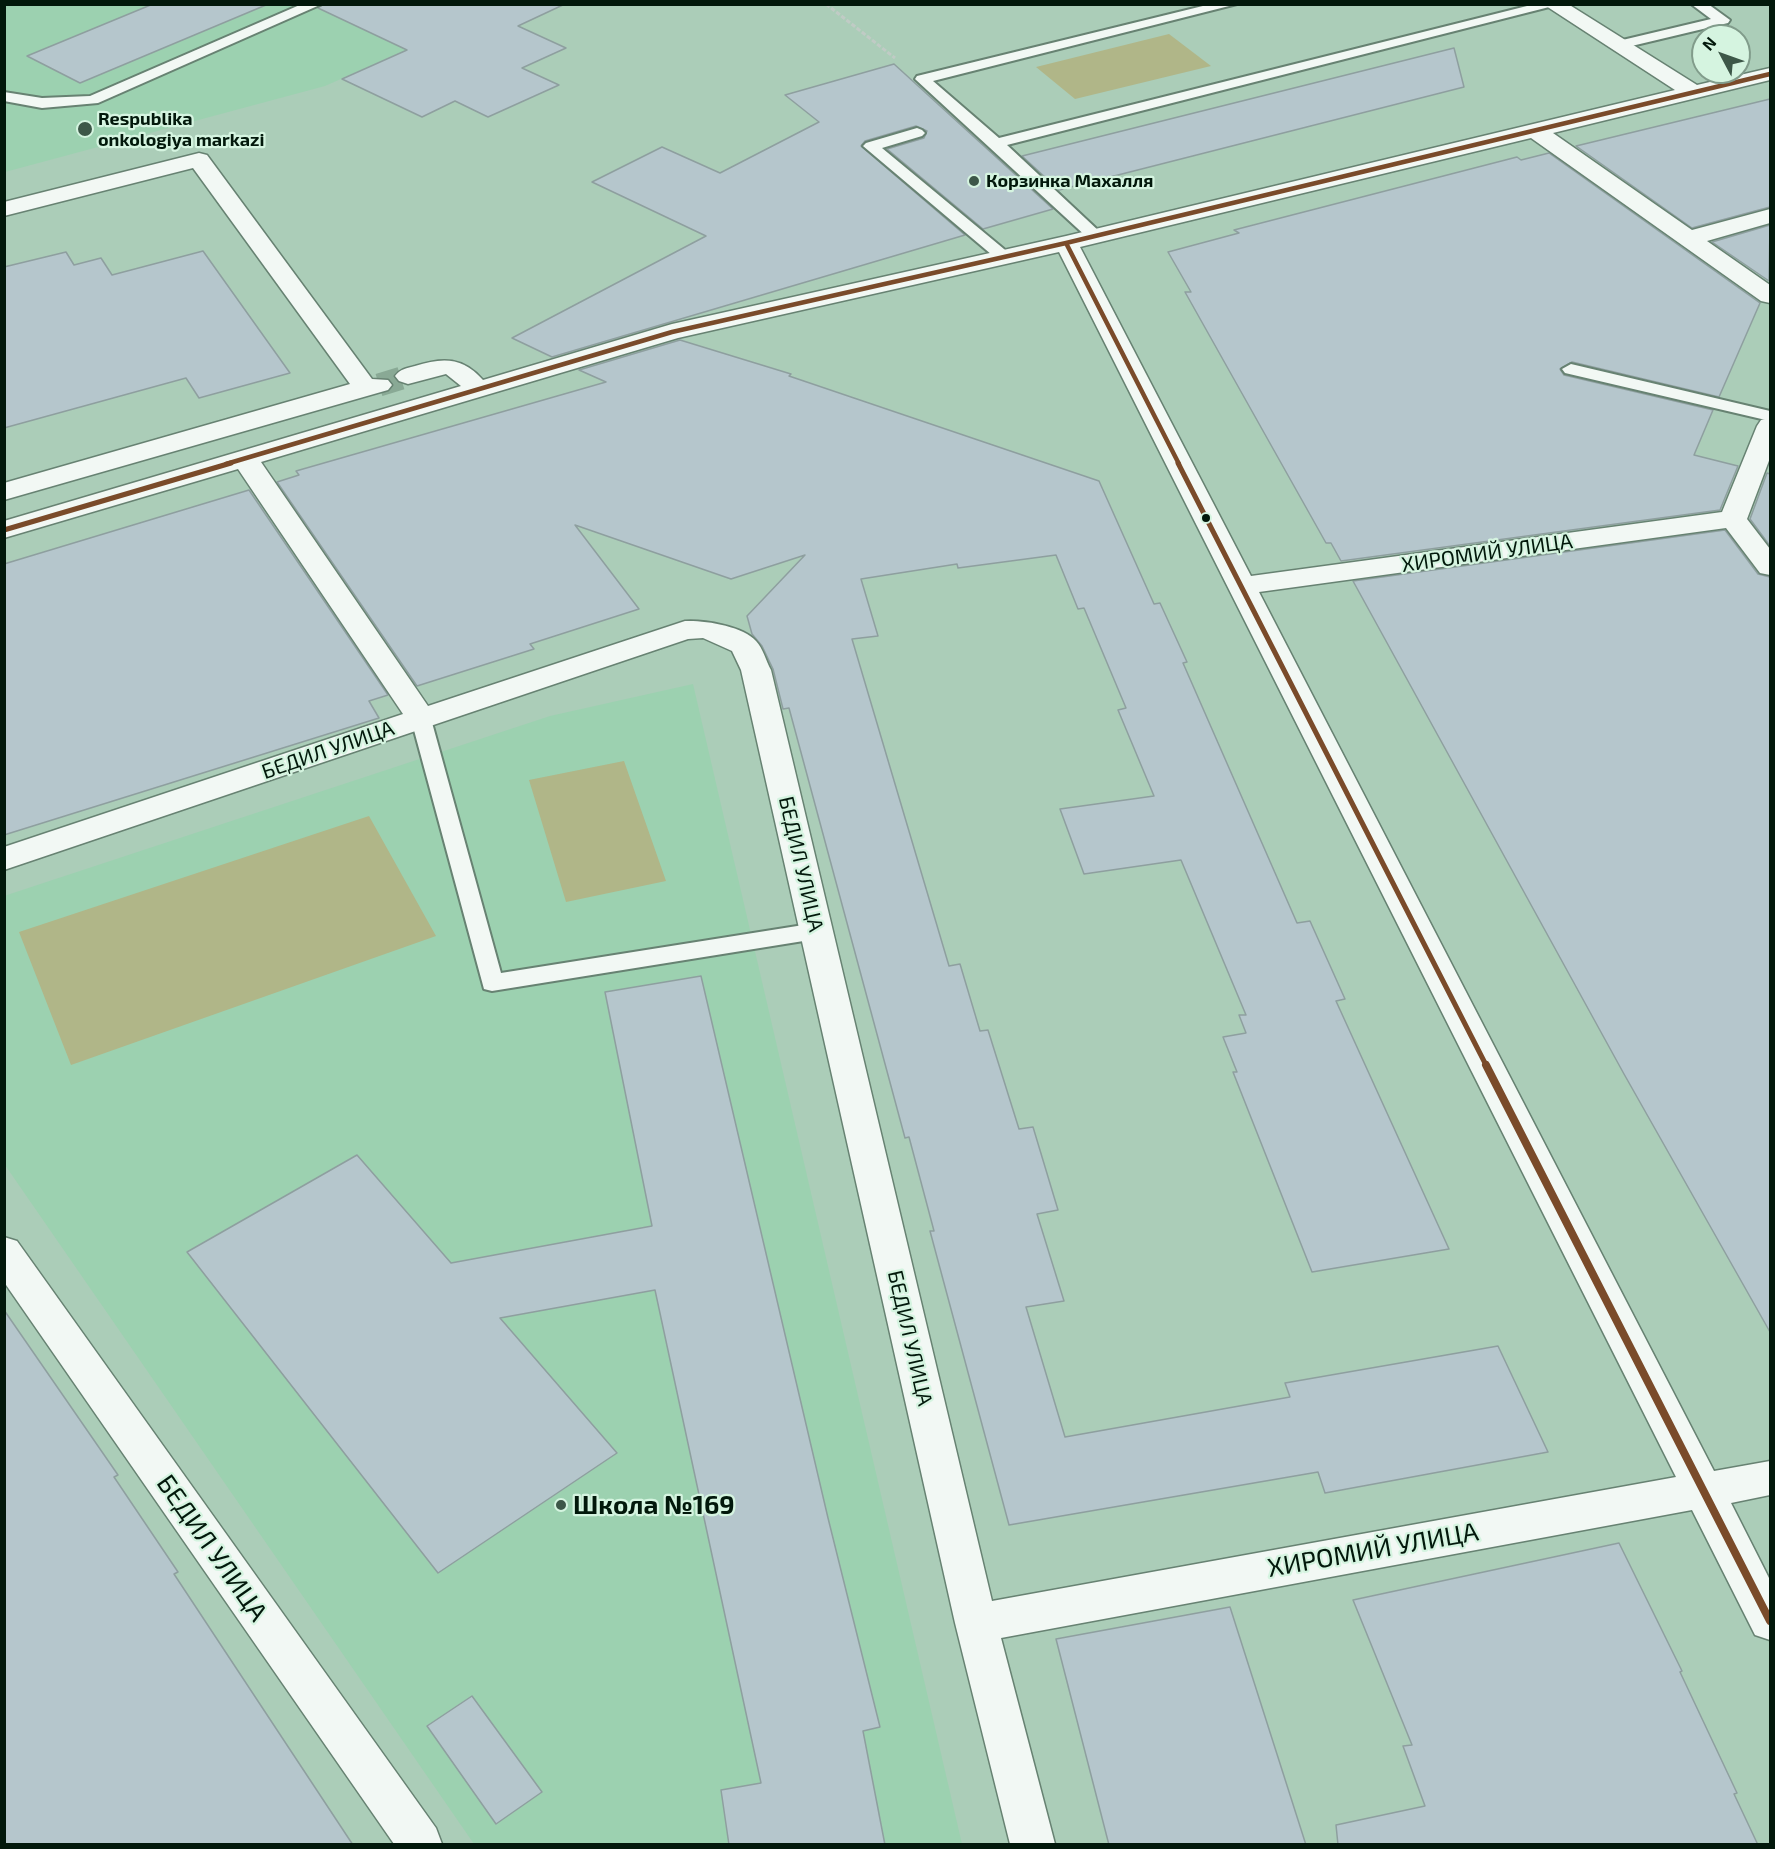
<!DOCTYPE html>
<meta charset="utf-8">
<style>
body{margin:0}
#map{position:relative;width:1775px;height:1849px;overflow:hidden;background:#abcdb8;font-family:"Exo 2",sans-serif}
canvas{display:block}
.frame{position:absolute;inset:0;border:6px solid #02180b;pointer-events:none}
.north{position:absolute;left:1691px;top:24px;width:60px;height:60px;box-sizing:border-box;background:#d5f4e0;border:2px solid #819c8b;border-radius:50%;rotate:311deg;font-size:16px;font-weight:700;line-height:24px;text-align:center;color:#02180b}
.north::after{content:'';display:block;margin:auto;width:21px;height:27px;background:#3d5748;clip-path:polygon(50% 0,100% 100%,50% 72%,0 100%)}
</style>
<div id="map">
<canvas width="1775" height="1849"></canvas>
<div class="frame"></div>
<div class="north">N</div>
</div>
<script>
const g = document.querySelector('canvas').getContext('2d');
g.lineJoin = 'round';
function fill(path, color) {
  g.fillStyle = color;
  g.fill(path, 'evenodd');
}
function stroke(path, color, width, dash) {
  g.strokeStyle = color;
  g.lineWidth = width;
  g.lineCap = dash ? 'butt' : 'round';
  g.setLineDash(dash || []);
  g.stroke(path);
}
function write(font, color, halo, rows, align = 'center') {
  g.font = font + ' "Exo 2",sans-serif';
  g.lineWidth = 4.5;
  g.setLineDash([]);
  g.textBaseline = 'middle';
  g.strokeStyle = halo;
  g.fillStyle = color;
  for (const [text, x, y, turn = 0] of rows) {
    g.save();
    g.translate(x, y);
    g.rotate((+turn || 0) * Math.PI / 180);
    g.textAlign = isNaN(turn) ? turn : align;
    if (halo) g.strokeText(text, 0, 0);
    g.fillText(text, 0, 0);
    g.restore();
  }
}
fill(new Path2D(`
 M5 5H508L325 86 5 172Z
 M693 684 962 1844H474L5 1165 4 896 550 716Z`), '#9cd1b0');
fill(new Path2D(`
 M1169 34 1211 66 1075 99 1036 67Z
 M624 761 666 881 566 902 529 780Z
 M369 816 436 936 71 1065 19 932Z`), '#b0b688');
const building = new Path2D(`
 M153 4 266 5 80 83 27 56Z
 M324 4H565L518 26 566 48 522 68 559 85 488 117 455 101 422 117 342 79 407 50 318 8Z
 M1454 48 1464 87 1059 190 1022 156Z
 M894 64 1053 209 983 229 887 149 924 138 927 131 916 126 865 141 861 146 965 235 552 357 512 338 706 236 592 182 662 147 720 173 819 122 785 95Z
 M1770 99V207L1692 228 1576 146Z
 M1549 153 1760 303 1719 397 1572 362 1560 369 1564 375 1713 410 1694 455 1738 466 1720 510 1341 561 1331 543H1326L1185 292H1191L1168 252 1239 233 1234 230 1517 157 1521 160Z
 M1770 225 1769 281 1712 242Z
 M203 251 290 373 199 398 186 378 4 428V267L66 252 74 265 101 258 112 275Z
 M680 340 791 374 789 376 1099 481 1154 604 1160 603 1187 662 1183 663 1297 923 1310 921 1345 999 1336 1001 1449 1249 1312 1272 1233 1072H1237L1223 1037 1246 1033 1239 1015H1246L1181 860 1084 874 1060 809 1154 796 1118 710 1126 708 1084 608 1078 609 1056 555 958 568 957 564 861 579 878 636 852 639 949 966 960 964 980 1031 988 1030 1019 1129 1033 1127 1058 1210 1037 1214 1064 1301 1026 1307 1065 1437 1290 1397 1285 1383 1498 1346 1548 1452 1325 1493 1318 1472 1009 1525 930 1231H934L909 1137 905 1138 789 708 783 709 773 669 762 646 752 634 747 616 805 555 731 579 575 525 639 609 530 644 534 649 417 686 277 482 299 475 296 471 606 382 579 370Z
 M1767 473 1770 474V546L1750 519Z
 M249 490 388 695 369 701 379 718 4 835V564Z
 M1725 530 1758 574 1770 577V1332L1624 1074 1353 581Z
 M701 976 828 1518 880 1727 863 1731 885 1845H729L721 1790 761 1783 655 1290 500 1318 617 1453 438 1573 187 1252 357 1155 451 1263 652 1226 605 992Z
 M4 1310 118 1475 114 1477 178 1572 174 1574 353 1845H4Z
 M1619 1543 1682 1671 1680 1672 1737 1793 1734 1794 1758 1845H1338L1336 1825 1425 1806 1403 1746 1412 1745 1353 1600Z
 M1230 1607 1306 1845H1109L1056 1639Z
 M472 1696 542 1792 496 1824 427 1726Z`);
fill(building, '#b5c6cc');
stroke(building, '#8e9f9f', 1.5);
stroke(new Path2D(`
 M379 385 408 376`), '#89a995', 23, [23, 12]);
const service = new Path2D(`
 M302 4H322L98 103 42 108 4 101V92L42 98 90 96Z
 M1211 4H1237L933 81 999 138 1535 4H1561L1007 145 1101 233 1103 236 1101 239H1089L915 79 917 76Z
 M1691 4H1708L1730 20 1728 23 1619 49 1612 45 1614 42 1711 19Z
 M917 128 922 130 925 133 922 136 882 148 1010 254 1012 257 1010 260H998L863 146 866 143Z
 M1571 364 1770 411V421L1565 373 1562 369Z
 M421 712 428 714 431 719 501 973 816 923 824 925 827 931 824 937 816 939 492 991 484 989 411 719 414 714Z`);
const minor = new Path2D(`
 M1543 4H1568L1697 85 1770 68V80L1553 133 1692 230 1770 209V223L1707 241 1770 285V303L1761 301 1531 138 1080 247 1251 576 1722 512 1757 426 1761 420 1770 418V458L1747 519 1770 549V575L1760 573 1726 528 1259 592 1714 1471 1770 1461V1495L1731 1503 1770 1580V1640L1755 1635 1692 1510 1001 1638 1055 1844H1010L955 1623 741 670 732 651 703 638 688 639 4 870V847L403 714 238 469 4 538V521L461 386 446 374 408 384 399 381 395 376C400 369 407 368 415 366 443 357 463 357 483 380L672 324 1066 236 1675 90ZM1059 252 1676 1477 992 1601 771 670C766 661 763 648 756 641 743 626 704 620 685 621L428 706 261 462 678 338Z
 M199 153 207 155 372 379 388 380 392 385 388 390 4 500V483L350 384 193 168 4 216V202Z
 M4 1237 17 1241 436 1828 442 1844H394L4 1282Z`);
stroke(service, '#678272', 4);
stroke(minor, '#678272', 3);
stroke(new Path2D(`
 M826 4 895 58`), '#c0cbc5', 3, [4.5, 2]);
fill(service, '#f2f8f4');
fill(minor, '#f2f8f4');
stroke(new Path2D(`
 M1066 243 1179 464
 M226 464 672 332 1066 243 1770 74`), '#7a4b2a', 4.5);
stroke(new Path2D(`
 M1178 463 1487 1067
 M4 530 231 463`), '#7a4b2a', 5);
stroke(new Path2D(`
 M1486 1065 1770 1621`), '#7a4b2a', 8);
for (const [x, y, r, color] of [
 [85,129,8,"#3d5748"],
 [974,181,6,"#3d5748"],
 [1206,518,5,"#02180b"],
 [561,1505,6,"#3d5748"]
]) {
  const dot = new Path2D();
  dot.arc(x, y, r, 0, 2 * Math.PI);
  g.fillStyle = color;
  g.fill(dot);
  stroke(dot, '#d5f4e0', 2);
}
write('bold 18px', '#02180b', '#d5f4e0', [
 ["Respublika",98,119],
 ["onkologiya markazi",98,140],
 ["Корзинка Махалля",986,181]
], 'left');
write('21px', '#02180b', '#d5f4e0', [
 ["ХИРОМИЙ УЛИЦА",1487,553,-8],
 ["БЕДИЛ УЛИЦА",328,750,-19],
 ["БЕДИЛ УЛИЦА",801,864,77],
 ["БЕДИЛ УЛИЦА",910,1338,77]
]);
write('bold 26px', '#02180b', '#d5f4e0', [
 ["Школа №169",573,1505]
], 'left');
write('26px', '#02180b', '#d5f4e0', [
 ["БЕДИЛ УЛИЦА",212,1548,55],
 ["ХИРОМИЙ УЛИЦА",1373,1550,-10]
]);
</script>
